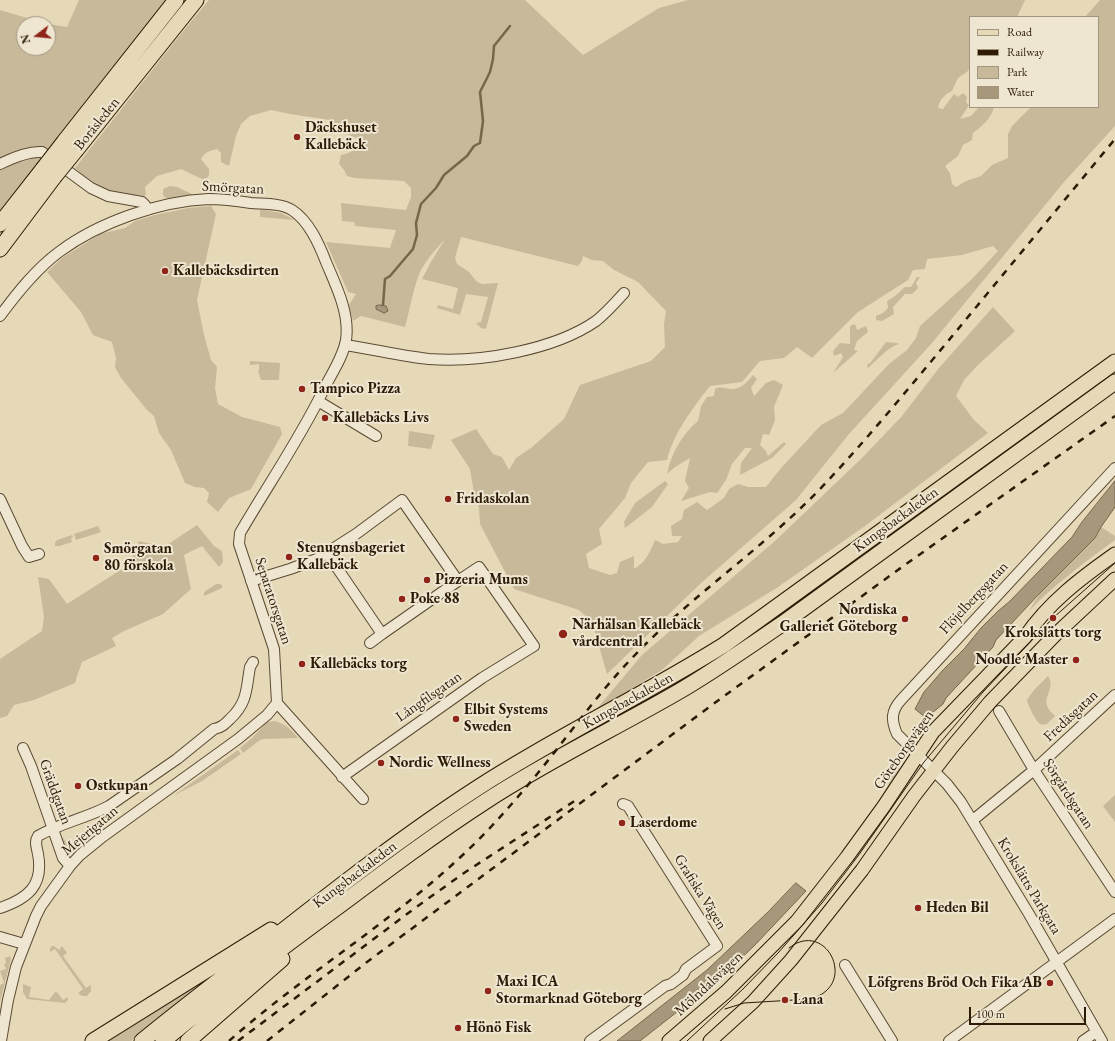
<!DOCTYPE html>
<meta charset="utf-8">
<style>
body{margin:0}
#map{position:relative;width:1115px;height:1041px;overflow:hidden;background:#e6d9b8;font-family:"EB Garamond",serif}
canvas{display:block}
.legend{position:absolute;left:969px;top:16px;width:130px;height:92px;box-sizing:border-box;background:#efe6d1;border:1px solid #a1957f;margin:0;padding:5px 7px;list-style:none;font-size:12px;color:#2d1b05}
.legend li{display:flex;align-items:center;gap:8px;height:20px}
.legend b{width:20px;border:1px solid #a1957f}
.north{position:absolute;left:16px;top:16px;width:40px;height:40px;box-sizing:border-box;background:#efe6d1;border:1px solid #a1957f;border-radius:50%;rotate:254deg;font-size:11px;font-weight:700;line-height:16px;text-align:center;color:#2d1b05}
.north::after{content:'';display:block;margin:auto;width:14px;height:18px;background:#8f2418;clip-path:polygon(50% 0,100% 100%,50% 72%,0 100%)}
.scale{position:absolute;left:969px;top:1007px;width:117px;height:18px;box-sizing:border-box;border:2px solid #2d1b05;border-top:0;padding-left:5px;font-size:12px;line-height:14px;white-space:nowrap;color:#2d1b05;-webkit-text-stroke:3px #efe6d1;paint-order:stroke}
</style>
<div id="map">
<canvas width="1115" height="1041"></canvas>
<ul class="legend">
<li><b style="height:5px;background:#e6d9b8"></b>Road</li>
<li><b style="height:5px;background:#2d1b05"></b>Railway</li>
<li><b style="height:11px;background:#c7b99a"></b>Park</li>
<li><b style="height:11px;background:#a7987b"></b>Water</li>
</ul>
<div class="north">N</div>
<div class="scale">100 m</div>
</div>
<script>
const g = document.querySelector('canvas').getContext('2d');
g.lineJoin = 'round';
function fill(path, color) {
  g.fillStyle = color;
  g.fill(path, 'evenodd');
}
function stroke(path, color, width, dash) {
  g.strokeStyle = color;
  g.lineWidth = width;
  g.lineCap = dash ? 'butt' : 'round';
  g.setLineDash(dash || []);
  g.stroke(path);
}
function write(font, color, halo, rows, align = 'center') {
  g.font = font + ' "EB Garamond",serif';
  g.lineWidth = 4;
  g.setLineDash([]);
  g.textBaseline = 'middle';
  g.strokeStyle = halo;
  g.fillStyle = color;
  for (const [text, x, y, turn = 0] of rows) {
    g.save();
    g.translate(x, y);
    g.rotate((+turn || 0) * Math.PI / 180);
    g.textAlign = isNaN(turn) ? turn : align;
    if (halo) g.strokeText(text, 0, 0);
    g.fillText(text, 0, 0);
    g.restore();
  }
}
fill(new Path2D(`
 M79 0H167L37 164 0 213V10L47 24H24V48H48V24L67 27Z
 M209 0H525L583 55 659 8 688 0H1025L1017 17H970V66L968 71 958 78 952 91C944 95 940 99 938 108L943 109 954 94 958 97 963 93 967 97 966 102 969 105 960 119 971 116 979 107H994C991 119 982 126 973 133L972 140 963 145 958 156 945 166 950 173 952 184 956 187 966 181 981 176 992 165 1008 158V134L1012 126 1031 107H1098V17H1085L1100 0H1115V126L1064 182 932 343 849 434 796 500 700 584 607 674 592 622 579 610 514 589 480 524 479 508 474 493 470 469 451 440 476 429 493 454 502 457 509 470 516 458 531 448 564 419 580 385 651 361 665 347 664 324 666 311 638 282 614 270 603 261 592 260 583 256 582 261 578 266 461 237 455 258 457 264 469 272 476 281 482 284 498 283 486 329 481 328 476 323 481 322 488 297 466 294 460 315 437 308 438 305 453 309 458 288 422 279 432 260 445 239C436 249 426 260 420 272 413 289 410 309 405 327L361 316 353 321 349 305 356 294 348 292 326 242 390 248 396 230 355 226 354 222 342 221 341 203 406 210 411 197V188L404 181 355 178 347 176 344 170 339 164 341 155C351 153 356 149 363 143L359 139 347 134 337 124 330 120 290 114 271 110 250 116 241 124 236 136 229 166 221 162V153L217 149C209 151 205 152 201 159L209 169V175L207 178 202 179 181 169 157 176 145 187 146 195C133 201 109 194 97 186 89 181 82 174 75 168L176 40ZM993 246 998 251 972 279 920 326 916 338 907 350 889 364 843 413 821 425 781 468 766 487H748L738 484 729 489 724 498 707 510 697 502 684 510 682 519 671 526 672 536H682L678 542 663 544 655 540C650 552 646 562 634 569V556L620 562 617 573 610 575 589 568 586 554 602 544 599 529 625 498 631 483 648 462 667 460C674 432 693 408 710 386L742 382 760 361 784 358 797 347 812 358 858 312 908 280 913 270 925 269 927 259 962 255Z
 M170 186 177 187 196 196 170 199 166 198 163 195V189Z
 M211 206 216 214 197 300 204 335 211 360 217 367 215 388 218 404 242 417 280 427 282 434 251 489 229 498 218 512 207 502 209 493 204 488 195 487 185 483 171 450 159 433 154 416 147 410 121 378 115 367 116 358 112 342 93 335 81 312 47 272 62 258 100 234 125 228 135 221 155 215 188 208Z
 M260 209 281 213 295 220 260 217Z
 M917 277H920L916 283 918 288 912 294H905L893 307 894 314 882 321 876 320V316L883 313 888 308 887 301 895 296 905 287H911Z
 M993 307 1015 331 978 365 964 380 956 396 974 420 988 433 865 526 778 587 699 636 662 670 595 711 642 655 775 541 861 459 902 416 939 368Z
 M855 324 857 330 866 326 868 332 857 341 854 350 858 351 833 373 843 357 841 353 834 356 833 351 840 343 850 344V326Z
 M886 342 897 343 899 344C888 347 877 360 868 368L867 365 871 362Z
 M250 361 280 363 279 380H261L258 371 259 370V364L250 365Z
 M753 375 757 379 751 388 754 396 766 383 774 380 783 385 774 407 775 420 769 435 763 434 760 445 766 451 768 456 784 442 786 444 772 458 740 475 741 463 752 448H745L732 464 726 480 717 493 710 492 681 501 689 488 685 481 690 458 675 467 667 474C671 454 682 434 698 421L701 406 707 397 714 396 715 389C722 385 727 390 734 389 742 388 748 381 753 375Z
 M409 431 435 435 431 449 408 446Z
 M665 481 668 484 652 507 625 528 624 522 635 503Z
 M197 525 214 546 222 551 223 562 219 567 202 546 184 555 191 589 163 614 124 631 112 638 116 646 82 662 77 676 75 683 34 700 14 705 7 716 0 718V659L42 631 44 617 38 577 49 579 67 604 130 564 139 541 164 547Z
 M98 526 101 532 76 540 74 534Z
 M1101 527 1115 536V540C1085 562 1055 584 1029 611L1040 593 1095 538Z
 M72 535 73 537 71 538 72 542 60 546H55V543L57 540Z
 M216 584H220L222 585V588L204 596V592Z
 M1048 676C1056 689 1042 696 1048 708 1050 711 1053 714 1055 716L1047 724C1044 725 1042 725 1040 724 1036 721 1028 706 1027 700L1034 690Z
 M274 721C285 723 292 730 298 738L264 739 260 740 243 753 240 748 252 738 265 724 268 722Z
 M238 750 241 754 202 781 173 796Z
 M897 766 900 768 899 773 863 830 807 898V896C826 875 842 853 859 831 873 810 888 791 895 767Z
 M1115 795V822L1103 806Z
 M62 837 73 850 68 852C62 848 61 842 62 837Z
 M52 946H54L59 950 62 946 67 953 63 956 86 988 91 985V991L87 996H82L78 993 83 989 55 949 50 952V949Z
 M10 956 11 959 0 1002V985L4 983 0 971 6 969 4 964 6 963 5 958Z
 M228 963 131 1041H103Z
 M23 984 31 987 29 997 49 1000 56 991 63 1000 68 997V1000L65 1003 27 999 23 992Z`), '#c7b99a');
const water = new Path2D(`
 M380 305 386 306 388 311 384 313 376 309V306Z
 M1115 481V507L1101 527 1095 538 1040 593 996 640 993 647 946 698 943 704 926 718 915 709 924 692 943 670 964 649 981 628 997 612 1010 601 1072 537 1082 522Z
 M796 883 806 891 754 946 719 979 640 1041H617L707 970 768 912Z`);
fill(water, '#a7987b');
stroke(water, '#76664c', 1);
stroke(new Path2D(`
 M383 305 385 279 390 276 413 249 417 235 416 223 421 204 436 188 444 175 467 156 474 146 480 143 483 121 480 92 490 72 493 59 494 46 510 26`), '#76664c', 2.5);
const minor = new Path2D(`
 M0 164C12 158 29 151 42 152L91 188 108 196 142 202 145 205 147 210
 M0 316C17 293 36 269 59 252 99 222 160 201 209 199 223 199 238 201 251 203 264 204 281 203 292 210 309 221 319 244 326 262 336 286 350 313 346 340 343 358 331 374 323 391 299 440 268 485 240 533L239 544 274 649 277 703 363 799
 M345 345C373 349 401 356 429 359 479 363 554 350 596 321 606 313 615 303 624 293
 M318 401 376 436
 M0 499 22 546 29 557 39 554
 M327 553 382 634 370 643
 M251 581 290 569 317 559 356 534 402 500 458 581 382 634
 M999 711 1034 770 1115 892
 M23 748 31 766 63 858 70 866
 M342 777 482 678 534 646 479 567 458 581
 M973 820 1034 770 1115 695
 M0 908C27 899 44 886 38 854 37 848 34 842 38 836 60 823 87 818 109 806L177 759 214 729C221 728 225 724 230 719 248 702 246 689 250 667L253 662
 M0 937 24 944
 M845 965 892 1041
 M1 1041 8 1000 16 967 36 916 41 906 70 866 80 855 101 838 238 739 267 715 277 703
 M590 1041 665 986 671 984 683 975 686 969 717 946 628 806 623 804
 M949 1041 1115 919
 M1083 1041 1096 1032
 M1102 1041 1029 914 961 802 947 784 897 734C891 720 891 711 901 700L1115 468`);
const major = new Path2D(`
 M669 1041 726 992 797 921 847 857 884 806 933 732 1025 637C1049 602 1081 578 1115 554
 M710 1041 753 1002 791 960 862 870 914 796 952 747 990 702 1055 635 1115 579`);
const highway = new Path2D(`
 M64 142 176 0
 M76 150 196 0
 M0 224 43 169
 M0 249 54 177
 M93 1041 271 930
 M142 1041C181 1009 222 978 262 947 332 892 403 836 479 787 558 736 644 695 724 645L1115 362
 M163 1041C220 994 279 950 339 906 387 870 435 834 486 801 547 761 614 729 678 692 714 671 748 647 782 624L1115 382
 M188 1041 282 959`);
stroke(minor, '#5b4a32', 12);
stroke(major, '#2d1b05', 15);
stroke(highway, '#2d1b05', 17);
stroke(minor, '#efe6d1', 10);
stroke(major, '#e6d9b8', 13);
stroke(highway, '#e6d9b8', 15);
stroke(new Path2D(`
 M725 1009 744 1003 810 999C860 986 826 918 789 948
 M687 1041 743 989 778 953 822 903 858 856 924 762 983 692 1053 618 1115 563`), '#2d1b05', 1);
stroke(new Path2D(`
 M229 1041C301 977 384 927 454 863 483 837 508 809 533 779 567 738 597 694 634 656 691 596 761 550 819 490 863 444 903 395 944 346 1001 277 1058 208 1115 139
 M238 1041 415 908 464 873 576 800
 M267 1041 367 962 716 702 902 567 1115 416`), '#2d1b05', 2.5, [7, 7]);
const highwayBridge = new Path2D(`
 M43 169 64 142
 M54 177 76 150`);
stroke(highwayBridge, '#2d1b05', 17, []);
stroke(highwayBridge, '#e6d9b8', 15);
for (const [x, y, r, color] of [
 [297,137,4,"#8f2418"],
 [165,271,4,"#8f2418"],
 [302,389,4,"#8f2418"],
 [325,418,4,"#8f2418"],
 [448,499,4,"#8f2418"],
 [289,557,4,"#8f2418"],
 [96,558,4,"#8f2418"],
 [427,580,4,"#8f2418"],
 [402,599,4,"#8f2418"],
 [1053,618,4,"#8f2418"],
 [905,619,4,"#8f2418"],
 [563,634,5,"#8f2418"],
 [1076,660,4,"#8f2418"],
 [302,664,4,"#8f2418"],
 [456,719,4,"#8f2418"],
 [381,763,4,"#8f2418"],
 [78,786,4,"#8f2418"],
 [622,823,4,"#8f2418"],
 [918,908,4,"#8f2418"],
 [1050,983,4,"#8f2418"],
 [488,991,4,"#8f2418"],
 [785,1000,4,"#8f2418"],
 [458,1028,4,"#8f2418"]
]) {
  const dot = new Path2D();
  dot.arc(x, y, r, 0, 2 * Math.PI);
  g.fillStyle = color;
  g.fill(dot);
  stroke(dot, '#efe6d1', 1.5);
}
write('15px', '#2d1b05', '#efe6d1', [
 ["Boråsleden",97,124,-51],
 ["Smörgatan",233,188,3],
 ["Kungsbackaleden",896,520,-36],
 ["Flöjelbergsgatan",974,598,-47],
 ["Separatorsgatan",273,601,72],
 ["Långfilsgatan",429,697,-35],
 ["Kungsbackaleden",628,701,-29],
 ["Fredåsgatan",1071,716,-43],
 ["Göteborgsvägen",904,750,-55],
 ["Gräddgatan",55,792,70],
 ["Sörgårdsgatan",1068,794,57],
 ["Mejerigatan",90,831,-40],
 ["Kungsbackaleden",355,875,-37],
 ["Krokslätts Parkgata",1029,886,59],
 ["Grafiska Vägen",700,892,58],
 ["Mölndalsvägen",709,984,-43]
]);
write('bold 15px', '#2d1b05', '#efe6d1', [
 ["Däckshuset",305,128],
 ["Kallebäck",305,145],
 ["Kallebäcksdirten",173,271],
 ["Tampico Pizza",310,389],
 ["Kallebäcks Livs",333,418],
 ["Fridaskolan",456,499],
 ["Stenugnsbageriet",297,548],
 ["Kallebäck",297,565],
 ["Smörgatan",104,549],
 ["80 förskola",104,566],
 ["Pizzeria Mums",435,580],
 ["Poke 88",410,599],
 ["Nordiska",897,610,"right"],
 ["Galleriet Göteborg",897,627,"right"],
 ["Närhälsan Kallebäck",572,625],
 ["vårdcentral",572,642],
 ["Krokslätts torg",1053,633,"center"],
 ["Noodle Master",1068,660,"right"],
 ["Kallebäcks torg",310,664],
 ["Elbit Systems",464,710],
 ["Sweden",464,727],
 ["Nordic Wellness",389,763],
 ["Ostkupan",86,786],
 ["Laserdome",630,823],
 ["Heden Bil",926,908],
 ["Maxi ICA",496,982],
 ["Stormarknad Göteborg",496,999],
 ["Löfgrens Bröd Och Fika AB",1042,983,"right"],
 ["Lana",793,1000],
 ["Hönö Fisk",466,1028]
], 'left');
</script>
